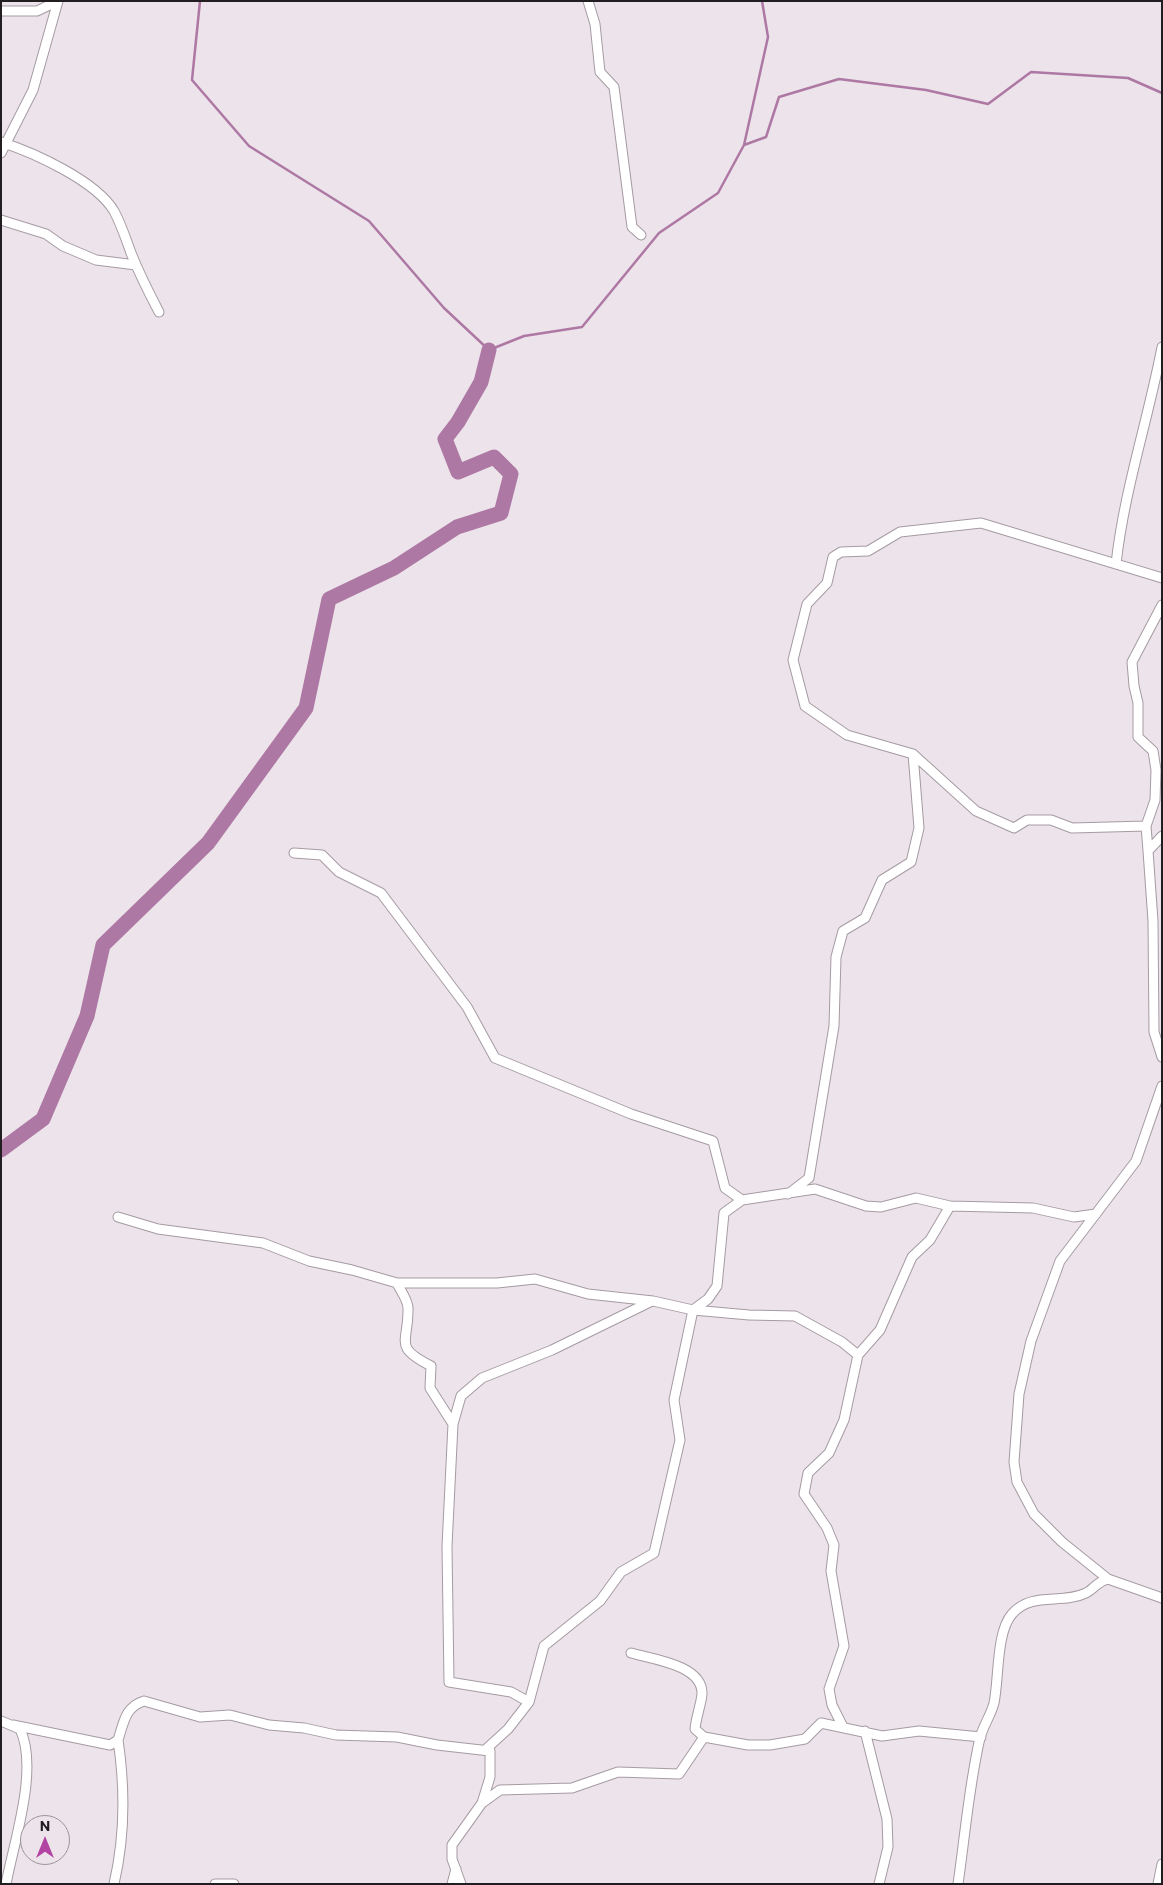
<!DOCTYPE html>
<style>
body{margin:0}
#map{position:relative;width:1163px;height:1885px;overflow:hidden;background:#ede3ea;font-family:Commissioner,sans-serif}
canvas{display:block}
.frame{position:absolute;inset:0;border:2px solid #211d20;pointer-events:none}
.north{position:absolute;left:20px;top:1815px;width:50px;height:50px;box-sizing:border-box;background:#ede3ea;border:1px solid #9b9499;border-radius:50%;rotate:0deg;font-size:14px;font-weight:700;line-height:20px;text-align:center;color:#211d20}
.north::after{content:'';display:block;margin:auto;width:18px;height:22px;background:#b245a3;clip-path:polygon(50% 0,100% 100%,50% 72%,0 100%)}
</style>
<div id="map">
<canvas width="1163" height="1885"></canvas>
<div class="frame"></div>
<div class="north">N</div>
</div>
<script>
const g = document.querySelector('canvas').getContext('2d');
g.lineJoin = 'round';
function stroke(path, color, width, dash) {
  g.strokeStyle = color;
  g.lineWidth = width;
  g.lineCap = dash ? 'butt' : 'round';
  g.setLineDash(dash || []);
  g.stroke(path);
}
stroke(new Path2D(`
 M200 1 192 80 249 146 369 221 444 308 489 350 524 336 582 327 659 233 718 193 744 145 768 37 762 1
 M744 145 766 137 779 97 839 79 926 90 988 104 1031 72 1128 78 1162 93`), '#ad78a4', 2.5);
stroke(new Path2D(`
 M1 1150 43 1119 87 1016 103 945 208 843 306 708 329 599 394 568 457 527 501 513 511 474 494 457 458 472 445 439 458 422 481 382 489 350`), '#ad78a4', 15);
const minor = new Path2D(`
 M588 1 595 24 600 72 614 87 632 227 641 235
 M1 11H37L58 1
 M1 142C35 153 96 181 114 211 121 224 126 239 131 253 139 273 149 293 159 312
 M1 153 33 90 58 1
 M1 220 46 234 63 246 96 260 136 265
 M1116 564C1124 491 1148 420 1162 347
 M913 754 976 811 1014 828 1027 820H1051L1072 828 1146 826
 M1162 836 1148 851 1153 921 1154 1032 1162 1057
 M1148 851 1146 826 1155 800 1156 770 1153 751 1138 737V703L1134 686 1132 662 1162 605
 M294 853 322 855 339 872 381 893 467 1007 495 1058 631 1114 713 1141 725 1188 742 1200
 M1162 1086 1136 1161 1060 1261 1031 1341 1019 1394 1014 1462 1017 1482 1034 1514 1062 1542 1108 1579 1162 1598
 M788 1194 809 1178 834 1026 836 957 843 931 865 918 882 880 911 862 919 828 913 754 847 735 805 706 793 660 807 604 827 583 833 557 841 552 868 551 900 532 981 523 1162 578
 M118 1217 158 1229 263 1243 309 1261 352 1270 397 1283H497L535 1279 588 1294 653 1301 693 1310 708 1299 717 1286 724 1213 742 1200 815 1189 866 1206 881 1207 916 1198 950 1206 1033 1208 1074 1217 1096 1214
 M397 1283C400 1290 408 1300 408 1308 409 1343 392 1346 431 1366L430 1388 453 1424
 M631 1653C652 1659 703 1665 702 1694 701 1705 696 1717 695 1729L704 1737 748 1745H770L805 1739 821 1723 882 1736 919 1731 981 1737
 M529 1702 511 1692 449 1682 447 1546 453 1424 461 1396 482 1378 552 1350 652 1301
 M1 1721 20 1729C39 1769 14 1841 6 1884
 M13 1725 110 1745 118 1740C124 1722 125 1707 144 1701L200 1717 230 1715 269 1725 304 1728 336 1735 397 1737 437 1745 490 1751V1777L482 1803 452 1845V1859L461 1884
 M843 1727 832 1705 829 1689 844 1646 831 1571 834 1545 827 1528 804 1494 808 1473 829 1453 844 1420 858 1355 880 1330 912 1257 930 1240 950 1206
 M865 1731 887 1819 888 1847 879 1884
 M485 1750 508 1729 529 1702 544 1646 600 1601 621 1572 654 1553 680 1440 674 1400 693 1310 749 1315 795 1316 842 1342 858 1355
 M482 1803 500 1790 572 1788 618 1772 679 1774 704 1737
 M114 1884C125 1837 125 1787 118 1740
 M215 1884H234
 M452 1884 456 1869
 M958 1884C965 1836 969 1785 980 1738 983 1726 991 1715 994 1703 999 1680 996 1632 1012 1614 1032 1591 1061 1605 1086 1593 1094 1589 1098 1581 1108 1579
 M1158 1884 1162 1864`);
stroke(minor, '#a59ba3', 11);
stroke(minor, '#fff', 9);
</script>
